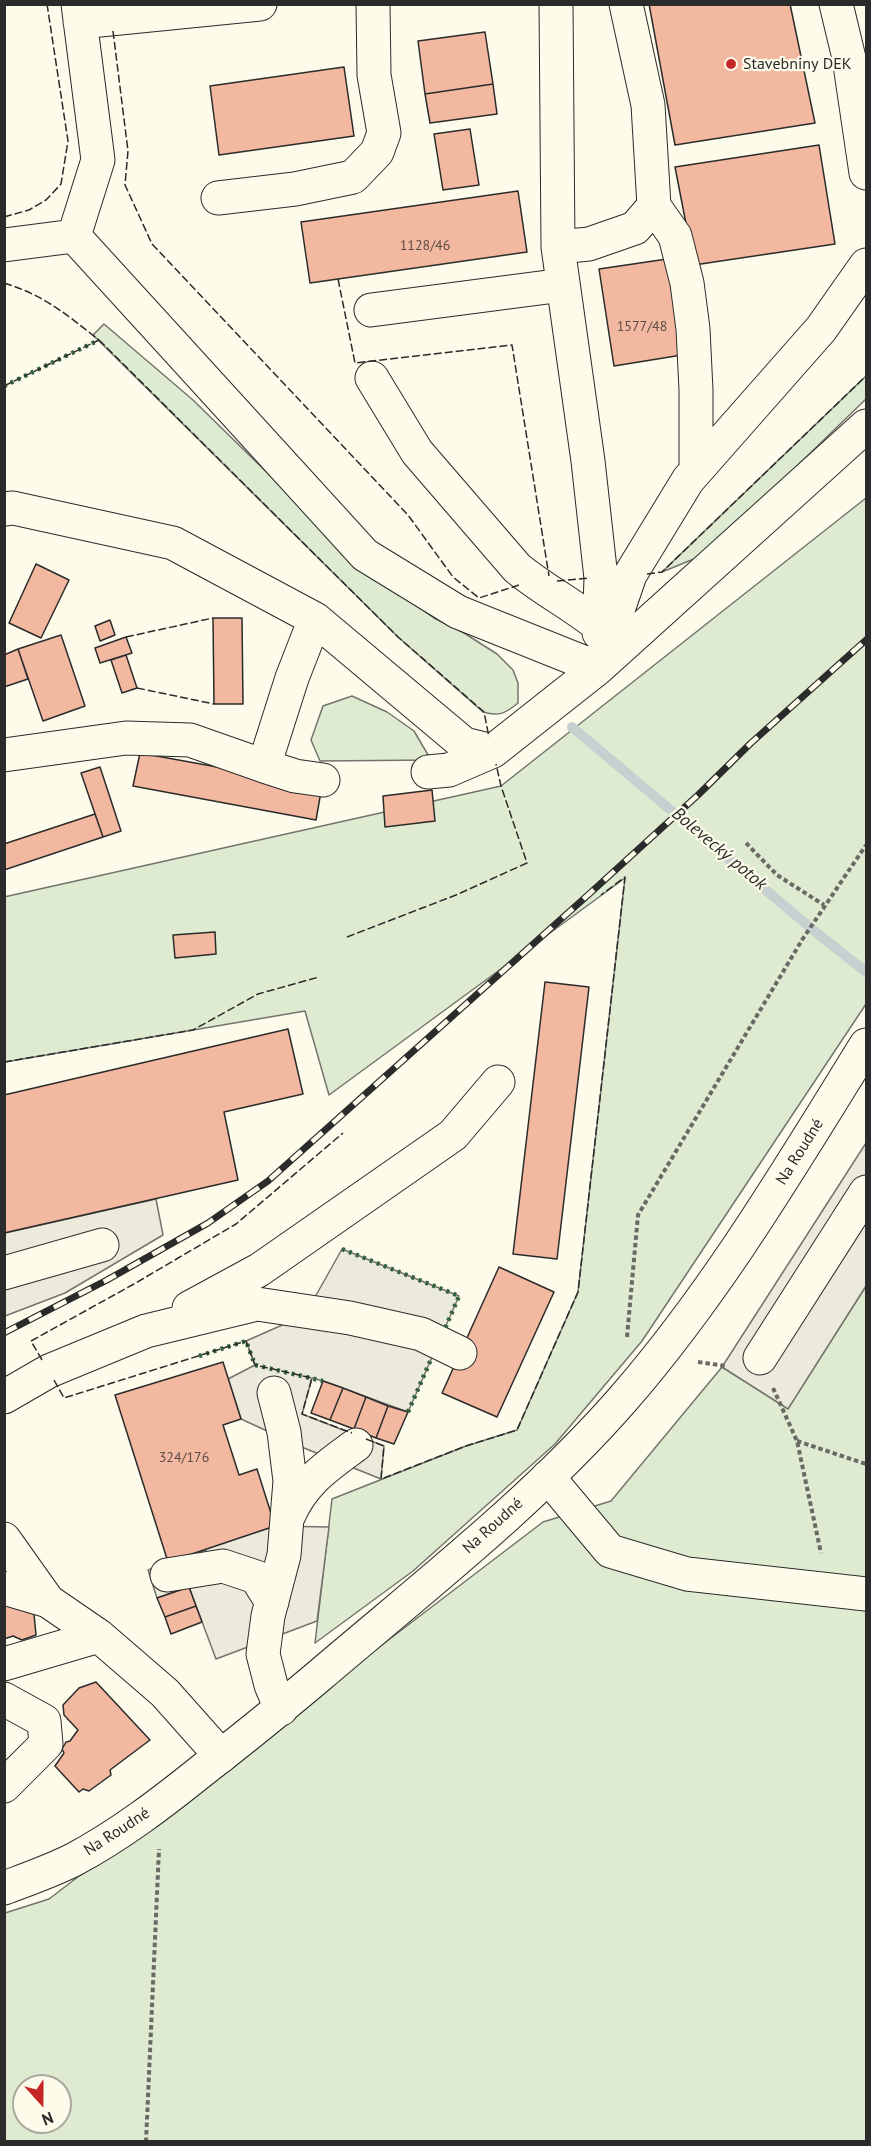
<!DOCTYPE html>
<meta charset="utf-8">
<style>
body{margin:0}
#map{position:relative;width:871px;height:2146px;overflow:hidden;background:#fdfbea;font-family:"PT Sans",sans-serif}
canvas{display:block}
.frame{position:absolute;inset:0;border:6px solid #2b2b2b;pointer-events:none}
.north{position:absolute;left:12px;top:2074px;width:60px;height:60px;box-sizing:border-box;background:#fdfbea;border:2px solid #a9a89e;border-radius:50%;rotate:159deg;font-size:16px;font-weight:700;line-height:24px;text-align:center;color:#2b2b2b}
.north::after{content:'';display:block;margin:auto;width:21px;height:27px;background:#c62828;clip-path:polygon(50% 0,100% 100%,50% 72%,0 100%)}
</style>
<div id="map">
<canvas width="871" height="2146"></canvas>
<div class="frame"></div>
<div class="north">N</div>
</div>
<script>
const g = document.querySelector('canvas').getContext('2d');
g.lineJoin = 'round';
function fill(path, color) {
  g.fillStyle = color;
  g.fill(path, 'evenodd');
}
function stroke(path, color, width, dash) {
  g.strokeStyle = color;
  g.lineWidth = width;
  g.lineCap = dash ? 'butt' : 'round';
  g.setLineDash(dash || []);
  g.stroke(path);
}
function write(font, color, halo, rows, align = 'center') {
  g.font = font + ' "PT Sans",sans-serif';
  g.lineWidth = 4.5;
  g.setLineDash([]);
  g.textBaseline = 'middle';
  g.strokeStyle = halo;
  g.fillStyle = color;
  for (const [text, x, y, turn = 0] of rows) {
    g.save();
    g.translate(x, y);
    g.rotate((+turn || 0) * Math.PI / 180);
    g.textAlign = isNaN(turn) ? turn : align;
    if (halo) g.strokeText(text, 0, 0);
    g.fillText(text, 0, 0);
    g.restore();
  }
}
const green = new Path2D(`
 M104 324 193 400 347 551 379 580 434 618 464 633 497 654 513 670 518 683V703C506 713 499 717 483 712L398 637 93 335Z
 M866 376V399L706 554 662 572Z
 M866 498V1004L642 1341 555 1444 413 1571 315 1643 332 1499 466 1446 517 1430 578 1292 625 878 329 1095 305 1011 5 1062 4 897 501 786Z
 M352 696 387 712 414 731 431 760 320 761 311 740 323 706Z
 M866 1286V2141L5 2142V1913L49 1899 543 1522 611 1501 722 1367 788 1408ZM24 2086H60V2122H24Z`);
fill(green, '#deebd1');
stroke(green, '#74746e', 1.5);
const parking = new Path2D(`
 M866 1143V1286L788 1409 722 1367Z
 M156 1199 163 1235 65 1293 5 1316V1233Z
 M342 1249 459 1296 408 1412 323 1381 312 1378 302 1414 384 1446 381 1479 304 1448 241 1419 228 1379 255 1365 246 1341 305 1315Z
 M275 1526 329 1527 317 1621 216 1659 189 1587 157 1598 148 1570 206 1550 205 1548Z`);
fill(parking, '#eceadb');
stroke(parking, '#74746e', 1.5);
stroke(new Path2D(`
 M572 727 818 934 866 972`), '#c7d0d0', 10);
const building = new Path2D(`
 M649 4H790L815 123 675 145Z
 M485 32 493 84 425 94 418 41Z
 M344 67 354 136 219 155 210 86Z
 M493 84 497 114 430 123 425 94Z
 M470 129 479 185 443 190 434 134Z
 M819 145 835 244 694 265 675 167Z
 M518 191 527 252 310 283 301 222Z
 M667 259 682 355 614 366 599 269Z
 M36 564 69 580 41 638 9 623Z
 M213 618H242L243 704H214Z
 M110 620 115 635 100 641 95 626Z
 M61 635 85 706 43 721 18 649Z
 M126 637 132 653 100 663 95 648Z
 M18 649 28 679 4 687V655Z
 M126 655 137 688 122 693 111 660Z
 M140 753 322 786 316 820 133 786Z
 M100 767 121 831 103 837 81 773Z
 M432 790 435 821 385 827 383 796Z
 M95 814 103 837 4 870V844Z
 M215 932 216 954 175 958 173 935Z
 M545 982 589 987 557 1259 513 1254Z
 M288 1029 303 1094 224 1112 238 1180 4 1233V1095Z
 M499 1267 554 1292 497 1417 442 1393Z
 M223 1362 241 1419 223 1425 239 1475 257 1469 275 1526 168 1562 115 1395Z
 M323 1381 343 1388 330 1420 311 1413Z
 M343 1388 366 1397 354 1429 330 1420Z
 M366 1397 388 1406 376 1438 354 1429Z
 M388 1406 408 1412 394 1444 376 1438Z
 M189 1587 196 1606 165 1617 157 1598Z
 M4 1605 34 1614 36 1635 22 1640 13 1636 4 1639Z
 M196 1606 202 1622 171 1634 165 1617Z
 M96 1682 150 1740 110 1770 111 1775 89 1791 83 1789 79 1792 55 1766 64 1753 62 1749 66 1742 70 1741 78 1730 64 1715 63 1705 79 1688Z`);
fill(building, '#f2b8a0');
stroke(building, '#2b2b2b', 1.5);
const minor = new Path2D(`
 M556 4 558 247 588 461 601 578 599 633
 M836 4 849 58 866 173
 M80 22 260 4
 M218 198 295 189 353 177 377 152 384 133 374 75 373 4
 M654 206 675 236 687 283 693 329 696 390V470
 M74 236 365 555 458 612 598 668 866 426
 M4 245 74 236 98 160 78 4
 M558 247 589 244 635 228 654 206 648 105 626 4
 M371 310 563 285
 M372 378 417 452 517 568C546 592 581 609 609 634
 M4 509 13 508 173 543 315 619 464 744 493 751
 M4 755 126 738 190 740 264 766 292 678 315 619
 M264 766 295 776 323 780
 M428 772 449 770 493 751 598 668 630 575 688 480 821 329 866 265
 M4 1273 102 1245
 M189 1308 259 1270 453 1135 498 1082
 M760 1358 866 1192
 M274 1393 284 1432 290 1481 284 1555 268 1616 263 1654 271 1685 281 1709
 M4 1397 49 1371 146 1331 257 1304 350 1318 421 1334 460 1353
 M548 1477 610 1551 687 1574 866 1594
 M288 1517C303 1482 326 1467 356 1445
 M4 1539 48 1601 99 1636 165 1693 221 1756
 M167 1575 223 1566 256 1577 272 1602
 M4 1588 48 1601
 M4 1664 99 1636
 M4 1699 44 1721 46 1744 4 1786`);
const major = new Path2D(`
 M4 1888C28 1879 51 1871 73 1860 120 1835 163 1802 204 1769 243 1739 281 1708 319 1676 422 1588 533 1502 623 1399 717 1291 791 1166 866 1045`);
stroke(minor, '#2b2b2b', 35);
stroke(major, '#2b2b2b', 35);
stroke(new Path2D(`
 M746 843 777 875 824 905
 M627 1337 638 1215 802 940 866 845
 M698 1362 726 1366
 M773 1388 797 1441 821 1553
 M797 1441 866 1464
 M146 2142 159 1849`), '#6a6964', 4, [4.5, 3]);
stroke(minor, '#fdfbea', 33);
stroke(major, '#fdfbea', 33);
const rail = new Path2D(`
 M4 1333 107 1280 208 1223 268 1181 588 895 698 795 751 743 866 640`);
stroke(rail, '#2b2b2b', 7);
stroke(rail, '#fdfbea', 4.5, [14]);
stroke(new Path2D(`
 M4 386 99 340
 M342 1249 459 1296 444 1331
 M199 1356 246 1341 255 1365 323 1381
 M408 1412 432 1357`), '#34623c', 4.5, [3, 4.5]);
stroke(new Path2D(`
 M113 31 128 151 125 185 152 244 408 515 453 577 479 598 519 585
 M4 217 29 210 46 200 61 184 68 141 47 4
 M338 279 355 363 512 345 549 576
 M4 283C44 295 67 315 99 340L4 386
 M99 340 398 637 484 712 489 737
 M647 574 662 572 866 376
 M557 581 590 578
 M126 637 213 618
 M137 688 214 704
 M347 937 456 895 527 863 501 786 496 764
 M4 1062 193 1030 258 994 319 977
 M42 1360 31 1341 134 1284 236 1224 343 1133
 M54 1380 64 1398 246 1341 255 1365 312 1378 302 1414 352 1433
 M366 1439 384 1446 381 1479 466 1446 517 1430 578 1292 625 877 601 895`), '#2b2b2b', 1.5, [8, 3]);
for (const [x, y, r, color] of [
 [731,64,6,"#c62828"]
]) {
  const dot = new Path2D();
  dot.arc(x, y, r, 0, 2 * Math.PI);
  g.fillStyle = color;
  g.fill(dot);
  stroke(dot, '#fdfbea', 2);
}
write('14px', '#5d4e48', null, [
 ["1128/46",425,246],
 ["1577/48",642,327],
 ["324/176",184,1458]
]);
write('16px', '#2b2b2b', '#fdfbea', [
 ["Stavebniny DEK",743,64]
], 'left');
write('16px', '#2b2b2b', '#fdfbea', [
 ["Na Roudné",800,1152,-58],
 ["Na Roudné",493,1526,-42],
 ["Na Roudné",117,1832,-33]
]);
write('italic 18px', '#2b2b2b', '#fdfbea', [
 ["Bolevecký potok",719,849,40]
]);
</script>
